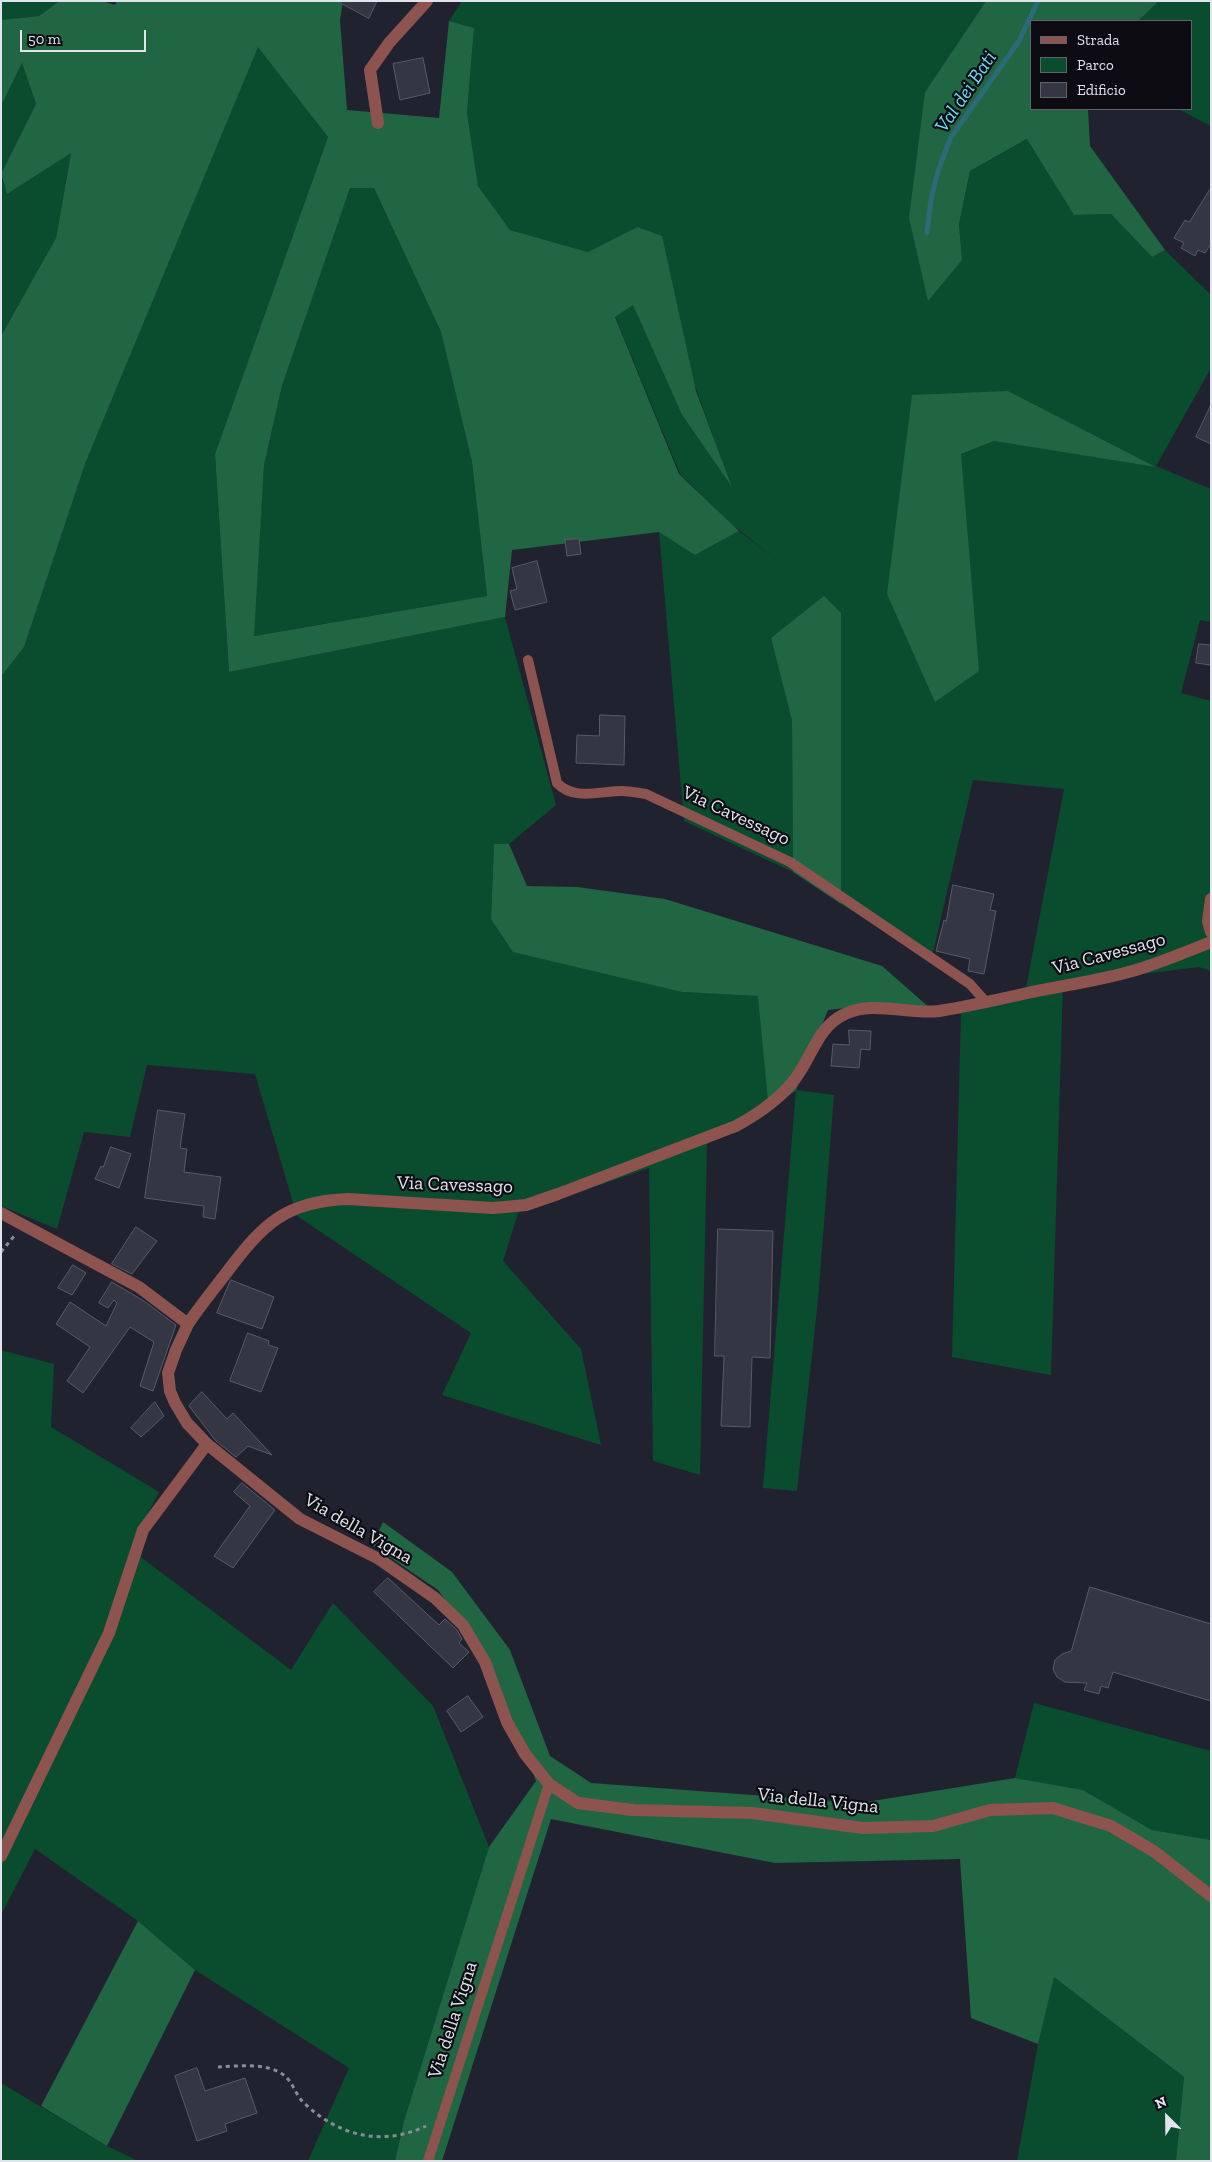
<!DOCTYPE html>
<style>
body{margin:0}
#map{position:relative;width:1212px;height:2162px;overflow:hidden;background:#212230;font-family:"Zilla Slab",serif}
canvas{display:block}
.frame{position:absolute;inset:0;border:2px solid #e2e4ed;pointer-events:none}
.legend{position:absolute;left:1030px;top:20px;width:162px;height:90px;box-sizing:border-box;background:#0c0c12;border:1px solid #62626a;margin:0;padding:6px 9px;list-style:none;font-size:15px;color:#e2e4ed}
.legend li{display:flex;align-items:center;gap:10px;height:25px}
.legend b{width:25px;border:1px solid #62626a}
.north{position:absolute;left:1142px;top:2092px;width:50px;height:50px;-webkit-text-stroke:4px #0c0c12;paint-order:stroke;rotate:337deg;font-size:14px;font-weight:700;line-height:20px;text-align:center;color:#e2e4ed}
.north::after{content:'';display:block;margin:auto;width:18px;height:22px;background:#e2e4ed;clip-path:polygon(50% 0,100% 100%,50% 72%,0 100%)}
.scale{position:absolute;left:20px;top:30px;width:126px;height:22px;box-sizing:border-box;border:2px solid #e2e4ed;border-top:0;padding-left:6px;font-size:15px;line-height:18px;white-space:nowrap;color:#e2e4ed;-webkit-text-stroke:4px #0c0c12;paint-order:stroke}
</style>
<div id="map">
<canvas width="1212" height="2162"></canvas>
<div class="frame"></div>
<ul class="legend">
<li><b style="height:6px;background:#8d544f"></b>Strada</li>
<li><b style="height:14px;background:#094d2e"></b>Parco</li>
<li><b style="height:14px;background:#343644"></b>Edificio</li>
</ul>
<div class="north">N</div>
<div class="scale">50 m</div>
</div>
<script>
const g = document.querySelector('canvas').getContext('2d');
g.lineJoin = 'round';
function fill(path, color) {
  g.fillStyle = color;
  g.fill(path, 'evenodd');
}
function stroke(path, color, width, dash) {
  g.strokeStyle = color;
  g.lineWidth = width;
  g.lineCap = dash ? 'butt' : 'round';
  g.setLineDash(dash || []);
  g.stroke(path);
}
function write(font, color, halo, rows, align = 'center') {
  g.font = font + ' "Zilla Slab",serif';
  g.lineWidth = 4.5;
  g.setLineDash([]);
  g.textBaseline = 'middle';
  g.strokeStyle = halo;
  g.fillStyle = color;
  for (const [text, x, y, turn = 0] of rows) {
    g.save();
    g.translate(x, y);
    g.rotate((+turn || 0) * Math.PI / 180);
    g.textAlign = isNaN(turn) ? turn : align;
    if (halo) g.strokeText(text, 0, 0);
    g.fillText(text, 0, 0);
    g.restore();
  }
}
fill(new Path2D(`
 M1 1H59L39 16 1 20Z
 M462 1H986L925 92 962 260 959 224 970 171 1028 139 1074 215 1111 214 1152 257 1165 250 1211 295V368L1156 466 1211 489V622L1200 620 1181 693 1211 701V971L1199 967 1063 984 1051 1375 952 1357 961 1014 940 1015 1026 988 1064 789 973 780 931 961 841 904V613L771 638 792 721 793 872 684 821 659 531 695 555 739 531 778 561 729 522 680 474 615 316 633 305 682 415 731 485 637 227 588 252 510 230 478 186 467 113 474 28 449 21ZM1008 391 1154 466 994 441 961 454Z
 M1159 1H1211V126L1178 109H1191V21H1138Z
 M258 46 328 137 215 454 229 672 505 617 556 805 509 844H494L491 919 682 992 759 996 769 1112 707 1144 700 1475 653 1461 649 1168 518 1213 503 1261 581 1349 601 1445 442 1395 471 1333 297 1216 255 1074 147 1065 130 1137 84 1132 57 1229 1 1206V677L24 647 85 464Z
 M22 63 36 104 1 174V106Z
 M71 152 56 238 1 336V179L8 193Z
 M350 188H374L441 332 472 462 487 596 253 636 264 465 282 386Z
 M796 1090 834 1095 818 1300 797 1491 763 1488Z
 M1 1350 54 1364 51 1427 159 1492 130 1549 291 1670 333 1603 433 1706 489 1847 404 2121 395 2161H308L349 2068 195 1970 138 1921 35 1849 1 1915Z
 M1034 1703 1211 1751V1840L1152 1830 1083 1790 1015 1778Z
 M1053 1976 1184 2077 1176 2161H1017L1038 2044Z
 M1 2083 107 2146 138 2161H1Z`), '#094d2e');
fill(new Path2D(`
 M59 1H102L115 5 117 1H343L340 20 347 110 439 118 449 21 474 28 467 113 478 186 510 230 588 252 637 227 662 236 696 391 732 487 682 415 633 305 615 317 679 474 739 531 695 555 659 532 512 550 505 617 229 672 215 454 328 137 258 47 85 464 24 647 1 677V336L56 238 71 153 7 194 1 174 36 104 22 63 1 106V20L39 16ZM350 188H374L441 332 472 462 487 596 254 636 264 465 282 386Z
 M986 1H1159L1138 21H1031V109H1088L1090 146 1165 250 1152 257 1111 214 1074 215 1027 139 970 171 959 224 962 260 928 301 909 218 925 92Z
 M1008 391 1156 467 994 441 961 454 979 671 935 702 887 594 912 395Z
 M824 596 841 613V904L793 872 792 721 771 638Z
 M494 844H509L527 886 577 887 665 899 882 966 931 1009 872 1005 828 1010 796 1090 769 1112 758 996 682 992 513 952 491 919Z
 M383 1522 452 1572 510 1650 550 1756 591 1783 860 1803 1015 1778 1083 1790 1152 1830 1211 1840V2161H1176L1184 2077 1054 1977 1038 2044 971 2018 960 1859 775 1863 551 1819 442 2161H395L404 2121 489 1847 536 1781 489 1659 438 1590 372 1545Z
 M138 1921 195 1970 107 2146 41 2106Z`), '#216643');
stroke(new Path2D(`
 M927 233 931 199 938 171 951 137 1019 41 1038 1`), '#2b6a78', 5);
const building = new Path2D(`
 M337 1H377L369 18Z
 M423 58 430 93 400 100 393 64Z
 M1211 188V244L1205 253 1198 250 1195 256 1181 248 1184 243 1174 238 1185 220 1189 222Z
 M1211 405V444L1196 437Z
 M579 539 581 554 567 556 565 540Z
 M537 561 547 602 515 610 510 591 517 589 512 568Z
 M1199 644 1211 645V665L1196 663Z
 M600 715 625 716 624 765 576 763 577 735 599 736Z
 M953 885 994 894 990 910 996 911 984 974 968 971 970 959 936 951 944 920 946 921Z
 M849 1030 871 1031 870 1050 861 1049 859 1068 831 1066 833 1044 849 1045Z
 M158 1110 185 1114 180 1148 187 1149 184 1172 221 1177 215 1219 203 1217 204 1206 145 1198Z
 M111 1147 131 1154 119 1188 95 1179 101 1166 103 1167Z
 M136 1227 157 1241 132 1274 112 1264Z
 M718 1229 773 1231 770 1358 752 1357 750 1427 721 1426 724 1356H715Z
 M73 1265 86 1273 72 1295 58 1288Z
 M231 1280 274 1297 262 1329 217 1313Z
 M112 1282 144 1301 176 1325 153 1391 140 1386 154 1342 130 1327 83 1393 67 1381 90 1347 56 1324 70 1302 106 1326 117 1303 114 1300 108 1308 99 1303Z
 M248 1333 269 1341 268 1345 278 1348 261 1392 230 1381Z
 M202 1392 227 1419 233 1413 272 1455 248 1446 236 1457 216 1441 189 1406Z
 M155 1402 164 1416 141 1437 131 1428Z
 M242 1483 275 1510 233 1568 214 1556 250 1506 234 1492Z
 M388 1578 439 1625 445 1619 457 1630 462 1639 459 1643 469 1652 453 1668 374 1592Z
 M1090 1587 1211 1624V1701L1113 1672 1108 1688 1101 1686 1099 1694 1084 1690 1087 1683 1065 1682 1057 1677 1053 1669 1055 1660 1062 1654 1071 1651Z
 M468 1696 483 1717 461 1732 447 1711Z
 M197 2068 205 2091 245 2078 257 2113 225 2124 227 2131 197 2141 175 2076Z`);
fill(building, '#343644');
stroke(building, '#58596a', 1);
stroke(new Path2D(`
 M1 1252 15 1235
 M218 2067C239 2066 268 2062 285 2076 293 2083 296 2095 303 2102 338 2136 382 2147 426 2126`), '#898b96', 3, [4, 4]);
stroke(new Path2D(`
 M528 660 557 783C574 801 600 791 622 791 630 791 638 793 646 794L790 862 970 984 986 1002
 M428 2161 549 1784`), '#8d544f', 10);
stroke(new Path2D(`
 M378 123 370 70 389 43 427 1
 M1211 899 1208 921 1211 932
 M1 1213 139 1287 188 1324C200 1306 214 1289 227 1272 263 1224 286 1201 348 1199L493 1208 526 1205 558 1194 736 1126C758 1114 780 1099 795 1079 812 1057 818 1026 845 1014 873 1000 909 1015 939 1011 970 1006 1001 999 1032 992 1067 985 1102 980 1136 970 1162 962 1186 952 1211 942
 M188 1324 176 1350 168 1373 170 1391 175 1403 187 1423 207 1444 300 1519 379 1559 435 1598 463 1625 485 1662 507 1722 525 1754 549 1784 578 1803 633 1810 752 1813 863 1828 933 1826 990 1810 1053 1808 1111 1826 1155 1852 1211 1896
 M1 1856 109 1633 143 1530 207 1444`), '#8d544f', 12);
write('19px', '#e2e4ed', '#0c0c12', [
 ["Via Cavessago",736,816,25],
 ["Via Cavessago",1109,954,-15],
 ["Via Cavessago",455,1185,2],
 ["Via della Vigna",358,1529,30],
 ["Via della Vigna",818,1801,6],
 ["Via della Vigna",453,2020,-72]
]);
write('italic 20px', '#66def9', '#0c0c12', [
 ["Val dei Bati",966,92,-56]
]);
</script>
